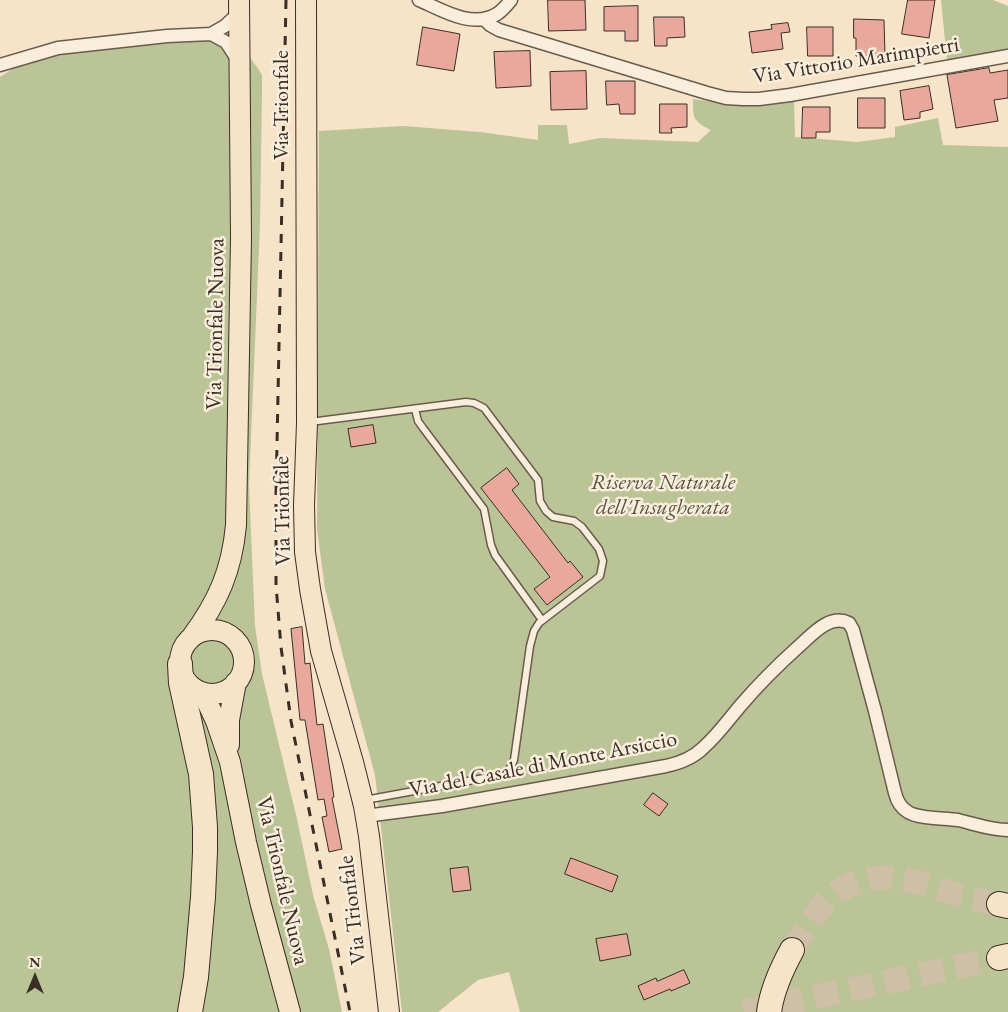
<!DOCTYPE html>
<style>
body{margin:0}
#map{position:relative;width:1008px;height:1012px;overflow:hidden;background:#f6e3c8;font-family:"EB Garamond",serif}
canvas{display:block}
.north{position:absolute;left:10px;top:952px;width:50px;height:50px;-webkit-text-stroke:4px #f9eddb;paint-order:stroke;rotate:0deg;font-size:14px;font-weight:700;line-height:20px;text-align:center;color:#3a2f25}
.north::after{content:'';display:block;margin:auto;width:18px;height:22px;background:#3a2f25;clip-path:polygon(50% 0,100% 100%,50% 72%,0 100%)}
</style>
<div id="map">
<canvas width="1008" height="1012"></canvas>
<div class="north">N</div>
</div>
<script>
const g = document.querySelector('canvas').getContext('2d');
g.lineJoin = 'round';
function fill(path, color) {
  g.fillStyle = color;
  g.fill(path, 'evenodd');
}
function stroke(path, color, width, dash) {
  g.strokeStyle = color;
  g.lineWidth = width;
  g.lineCap = dash ? 'butt' : 'round';
  g.setLineDash(dash || []);
  g.stroke(path);
}
function write(font, color, halo, rows, align = 'center') {
  g.font = font + ' "EB Garamond",serif';
  g.lineWidth = 5;
  g.setLineDash([]);
  g.textBaseline = 'middle';
  g.strokeStyle = halo;
  g.fillStyle = color;
  for (const [text, x, y, turn = 0] of rows) {
    g.save();
    g.translate(x, y);
    g.rotate((+turn || 0) * Math.PI / 180);
    g.textAlign = isNaN(turn) ? turn : align;
    if (halo) g.strokeText(text, 0, 0);
    g.fillText(text, 0, 0);
    g.restore();
  }
}
fill(new Path2D(`
 M941 0H993L1008 6V49L947 60Z
 M232 32 259 70 262 75V90L260 224 249 485 255 626 262 674 297 819 313 895 329 949 342 1012H0V77L23 62 42 56Z
 M693 99 727 104 794 100 795 137 857 142 895 137V127L938 118 943 145 1008 147V1012H520L509 972 478 980 438 1012H402L375 775 325 589 317 529 319 131 403 126 480 132 538 140V125H567L569 144 600 138 698 142 711 130C693 121 693 119 693 99Z`), '#bbc497');
const building = new Path2D(`
 M548 0H585L586 30 549 31Z
 M908 0H935L929 38 902 34Z
 M638 6V41H625V31H604V7Z
 M654 17H684L685 37 667 38V46H655Z
 M854 19 884 20 885 56H856V38H854Z
 M788 23 790 32 781 33 783 49 752 53 749 32 772 29 771 25Z
 M423 27 460 34 454 71 417 65Z
 M807 27H833V56H808Z
 M530 51 531 86 496 88 494 52Z
 M989 68 990 73 1008 70V98L994 100 998 121 956 128 947 75Z
 M586 71 587 109 551 110 550 72Z
 M606 81H635V114H620L619 104 607 105Z
 M929 86 933 109 920 112V118L904 120 900 91Z
 M858 98H885V128H858Z
 M660 104H687V127L671 128 672 133H660Z
 M803 107H830V132H816V138H802Z
 M373 425 376 443 351 447 348 429Z
 M507 468 519 484 512 490 568 563 570 561 583 577 547 605 534 589 550 577 481 488Z
 M302 627 305 664 310 663 317 725 323 724 334 797 332 798 342 849 329 852 322 817 327 816 324 799 318 800 305 720H300L291 629Z
 M653 793 668 804 659 816 644 805Z
 M571 858 618 876 612 892 565 874Z
 M468 867 471 890 453 892 450 869Z
 M627 934 631 955 600 961 596 939Z
 M684 970 690 983 671 991 670 989 644 1000 638 986 656 978 657 981Z`);
fill(building, '#e9a89c');
stroke(building, '#3a2f25', 1);
stroke(new Path2D(`
 M792 950C804 933 815 912 830 897 838 890 847 886 857 882 893 870 927 885 961 896 974 899 986 902 999 904
 M744 1012 999 958`), '#d0bfa7', 24, [24, 12]);
const service = new Path2D(`
 M415 409 418 421 423 428 484 509 491 545 495 555 542 620
 M310 422 466 402 474 403 484 408 538 480 540 501 546 511 553 517 574 521 582 527 599 549 603 561 600 576 539 623 534 631 530 646 514 760C510 771 506 773 495 776L365 800`);
const minor = new Path2D(`
 M419 0C442 10 472 29 497 14 503 10 507 5 511 0
 M484 19 490 25 499 30 707 93 726 98 743 99H759L790 95 1008 56
 M211 34 226 42 239 62
 M0 65 58 48 167 36 211 34 225 26 239 13
 M365 816 442 806 666 766C680 763 693 758 703 748 717 736 729 719 741 705 759 684 777 666 797 648 811 636 829 613 849 623L853 630 875 711 895 793C897 801 901 808 908 812 919 819 944 818 958 820 975 824 991 830 1008 830`);
const primary = new Path2D(`
 M306 0 307 423 304 505 305 552 310 589 321 651 353 762 364 806 369 836 389 1012
 M180 662a32 32 0 1 1 64 0a32 32 0 1 1-64 0Z
 M191 638C218 602 232 570 236 525L241 238 239 0
 M203 693 216 721 230 762 246 842 261 905 290 1012
 M229 745V720L236 682`);
const motorway = new Path2D(`
 M180 664 181 683 201 774 205 827V852L203 897 196 977 190 1012
 M999 904 1008 906
 M999 958 1008 956
 M769 1012C772 990 781 970 792 950`);
stroke(service, '#695c4e', 9);
stroke(minor, '#695c4e', 15);
stroke(primary, '#3a2f25', 22);
stroke(motorway, '#3a2f25', 26);
stroke(service, '#f9eddb', 6);
stroke(minor, '#f9eddb', 12);
stroke(primary, '#f6e3c8', 20);
stroke(motorway, '#f6e3c8', 24);
stroke(new Path2D(`
 M286 0 276 493V585L281 647 291 721 350 1012`), '#3a2f25', 3, [9, 9]);
write('22px', '#3a2f25', '#f9eddb', [
 ["Via Vittorio Marimpietri",856,61,-9],
 ["Via Trionfale",282,105,-90],
 ["Via Trionfale Nuova",216,324,-89],
 ["Via Trionfale",283,511,-91],
 ["Via del Casale di Monte Arsiccio",543,765,-11],
 ["Via Trionfale Nuova",282,881,77],
 ["Via Trionfale",353,910,-97]
]);
write('italic 22px', '#5a5442', '#f9eddb', [
 ["Riserva Naturale",663,483],
 ["dell'Insugherata",663,508]
]);
</script>
